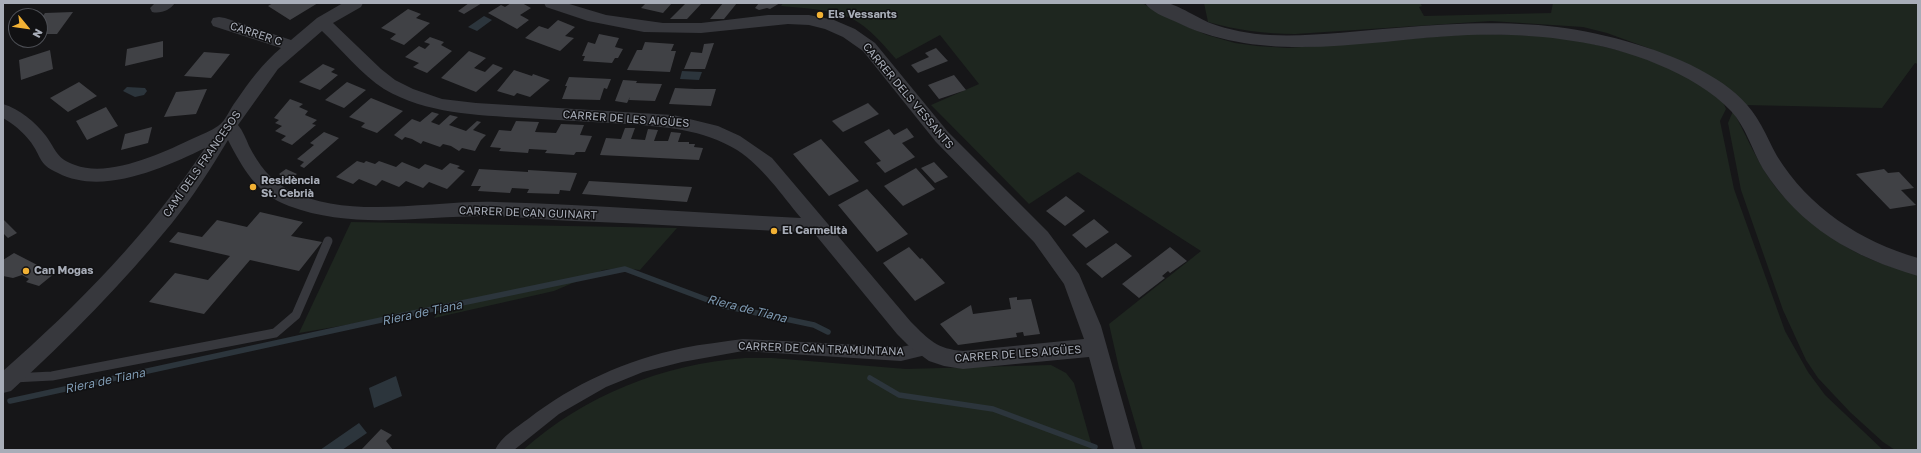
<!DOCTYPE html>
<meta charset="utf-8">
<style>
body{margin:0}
#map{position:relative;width:1921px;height:453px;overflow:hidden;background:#161618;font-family:"Golos Text",sans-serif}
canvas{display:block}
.frame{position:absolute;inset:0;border:4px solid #a8adb8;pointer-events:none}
.north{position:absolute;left:8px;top:8px;width:40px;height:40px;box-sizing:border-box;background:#111113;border:1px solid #4d4f55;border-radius:50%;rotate:119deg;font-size:11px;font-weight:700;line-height:16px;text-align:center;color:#a8adb8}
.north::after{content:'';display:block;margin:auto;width:14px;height:18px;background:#f2b134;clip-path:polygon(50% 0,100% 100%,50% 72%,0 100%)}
</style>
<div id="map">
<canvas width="1921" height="453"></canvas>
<div class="frame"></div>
<div class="north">N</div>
</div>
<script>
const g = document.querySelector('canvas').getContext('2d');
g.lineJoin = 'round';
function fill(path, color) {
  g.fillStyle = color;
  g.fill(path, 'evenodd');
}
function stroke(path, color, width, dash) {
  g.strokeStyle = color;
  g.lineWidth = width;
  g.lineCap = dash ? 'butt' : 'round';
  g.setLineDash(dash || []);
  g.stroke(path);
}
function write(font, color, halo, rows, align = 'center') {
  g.font = font + ' "Golos Text",sans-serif';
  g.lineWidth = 3;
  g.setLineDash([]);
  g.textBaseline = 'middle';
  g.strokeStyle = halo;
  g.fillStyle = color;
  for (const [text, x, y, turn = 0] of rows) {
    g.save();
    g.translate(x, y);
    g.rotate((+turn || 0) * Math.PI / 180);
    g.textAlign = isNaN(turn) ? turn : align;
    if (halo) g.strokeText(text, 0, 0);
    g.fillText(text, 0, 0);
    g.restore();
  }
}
fill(new Path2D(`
 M783 3H1142L1181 24 1207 35 1235 43 1257 46 1288 48 1470 34 1561 36 1633 54 1675 70 1701 84 1723 102 1726 109 1720 121 1734 189 1785 331 1808 372 1825 395 1883 450H1143L1119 368 1109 324 1201 251 1078 172 1029 204 931 105 979 84 940 35 896 59C884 45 865 23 848 17 827 9 803 8 781 6Z
 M1204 3H1420L1422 6 1419 7 1424 16 1551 13 1553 3H1918V64L1915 63 1882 108 1744 105 1651 49 1607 33 1583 27 1491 21 1295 34C1265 34 1236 30 1208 22Z
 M1733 111C1745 133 1755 157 1769 178 1787 206 1835 244 1866 257 1882 265 1900 269 1918 274V450H1895L1883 442 1850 412 1818 378 1806 360 1783 310 1741 190 1728 123Z
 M351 222 677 228 640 270 620 268 603 270 554 291 434 318 440 309 299 333Z
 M745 358H772L906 369 1051 365 1066 373 1074 383 1093 450H523C585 395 663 364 745 358Z`), '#1e261f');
fill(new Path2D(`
 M484 16 492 20 477 31 468 27Z
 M682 71 702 72 699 80 680 79Z
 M127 87 145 88 147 91 144 95 135 97 123 91Z
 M396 376 402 396 374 408 369 388Z
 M359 423 367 433 342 450H320Z`), '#2c353c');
stroke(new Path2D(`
 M870 378 899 395 993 409 1095 447
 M10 401 404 315 625 269 724 306 814 325 828 332`), '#2c353c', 5.5);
fill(new Path2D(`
 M273 3H318L290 20 268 6Z
 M469 3H482L464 14 458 11Z
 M511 3H522L531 8 520 15 529 20 517 29 488 13 501 5 505 7Z
 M646 3H672L663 13 641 8Z
 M686 3H702L687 19H670Z
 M723 3H737L724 19H710Z
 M759 3H780L770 9 767 8 759 10 755 8Z
 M408 9 421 14 416 18 430 23 404 45 390 39 396 34 381 28Z
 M73 12 57 34H40V20L45 13Z
 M558 20 575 27 565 36 574 38 560 51 525 38 539 26 548 29Z
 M599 34 619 38 615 47 623 49 618 58H615L612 63 583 61 585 56H582L588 42 595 44Z
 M430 37 444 42 441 45 452 51 427 73 413 67 419 63 405 57 419 46 425 49 430 44 424 42Z
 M163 41V57L125 66 127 49Z
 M645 42 674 44 671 51H676L670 72 627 70 637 50H642Z
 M714 43 705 69H684L691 52 702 53 704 44Z
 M936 48 948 61 918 73 911 65 929 57 925 53Z
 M50 50 53 69 21 80 19 60Z
 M469 51 486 58 474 68 485 72 493 64 503 68 476 92 441 78Z
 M204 52 230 54 211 78 184 76Z
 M323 64 335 69 331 72 338 75 320 90 299 82Z
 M514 70 532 76 533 74 550 80 530 97 517 93 514 96 497 91Z
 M954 75 966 90 939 99 928 85Z
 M569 77 611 79 607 89 604 88 600 100 562 99 567 86H565Z
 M623 80 637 81 636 83 662 84 655 101 629 100 630 97 627 103 615 101Z
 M79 82 97 96 68 112 50 98Z
 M347 82 366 90 344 108 325 100Z
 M675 88 695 89H716L711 106 669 104Z
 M207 89 196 114 164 117 176 92Z
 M371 98 403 111 377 133 361 127 365 123 349 117Z
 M290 99 303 104 299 107 308 111 305 115 317 120 312 124 316 125 292 145 281 140 286 136 275 131 282 126 275 123 279 120 274 118Z
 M868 103 879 114 843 132 832 121Z
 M106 107 118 126 87 140 76 121Z
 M432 112 439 114 431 122 439 125 450 115 458 117 449 125 466 131 477 121 481 122 473 130 486 135 481 140 475 151 462 148 459 151 451 146 443 144 440 147 423 141 421 144 412 139 405 137 402 140 394 135 412 119 420 122Z
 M516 121 539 122 535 132 556 133 561 124 584 125 580 135 592 136 585 152H576L574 155 545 153 547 150 529 149 528 153 499 151 501 148 490 147 499 130 511 131Z
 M152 127 148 143 121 150 125 134Z
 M625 128H635L631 139 645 140 648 129 658 130 654 141H668L671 132 681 133 678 142H689V144H695L694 147 703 148 699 160 600 155 606 138 621 139Z
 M907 128 914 137 902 143 915 157 885 173 876 163 881 161 864 142 889 129 894 135Z
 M324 132 339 138 304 168 300 166 304 162 297 159 314 145 310 143Z
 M821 139 859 181 829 196 793 154Z
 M357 161 364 163 366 161 375 164 379 161 396 167 402 162 419 169 425 164 442 170 450 163 460 166 457 168 465 171 447 189 429 182 423 188 406 181 399 187 382 180 376 186 359 179 353 184 336 177Z
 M934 162 948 177 935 183 921 168Z
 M916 168 935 189 903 206 884 186Z
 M286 169 297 174 288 181 279 174Z
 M479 169 528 172V170L577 173 570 191 560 190 559 194 527 193 529 189 512 188 510 193 478 191 481 186H471Z
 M1884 169 1888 173 1899 172 1914 188 1901 190 1916 205 1890 209 1856 174Z
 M589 181 640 184 692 187 687 202 582 194Z
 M867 189 908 234 877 252 838 205Z
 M1066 196 1085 211 1065 226 1046 211Z
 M260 212 303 222 291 236 322 242 299 271 250 260 204 314 149 302 175 273 208 280 230 256 169 242 178 232 202 237 217 220 247 227Z
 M3 219 17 233 8 238 3 233Z
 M1094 219 1109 232 1086 248 1072 235Z
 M1116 243 1132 256 1102 278 1086 264Z
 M909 247 920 259 922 258 945 283 915 301 883 263Z
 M1170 247 1187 261 1170 273 1168 271 1162 276 1165 278 1139 298 1122 284Z
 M14 253 45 269 55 273 39 286 26 282 29 279 22 275 13 278 3 276V260Z
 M1017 297V300L1031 299 1040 334 1024 336 1023 332 1016 333 1017 337 958 345 940 324 971 305 973 314 1011 309 1009 298Z
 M381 429 392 435 386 441 393 450H361Z`), '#404145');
stroke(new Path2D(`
 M13 378 52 376 275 333 296 315 328 241`), '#37383d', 9);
fill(new Path2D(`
 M743 339 901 347 925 342 930 344 933 349 930 354 901 361 743 351 682 362 643 372 606 387 559 414 514 450H495C501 437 517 427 528 419 573 384 626 360 683 348 702 344 723 342 743 339Z`), '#37383d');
fill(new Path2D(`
 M155 3H175C170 10 161 14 152 12L150 8Z
 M343 3H363L361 7 333 23 381 69 395 80 413 89 442 99 476 103 673 115 718 126 740 136 772 158 911 322C929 340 937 349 963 351L1084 339 1064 284 1034 242 936 142 863 51 843 37 825 29 809 25 788 24 701 33 644 32 588 21 546 7 544 3H566L606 15 663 23H701L768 15H809L834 20 855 29 875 43 948 132 1048 232 1079 274 1101 326 1136 450H1114L1089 357 963 369 944 366 929 361 910 347 897 334 814 233C734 229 654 224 574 221 547 220 520 217 493 216 425 215 356 231 289 206 257 194 243 169 228 140 211 168 193 197 172 223 123 283 68 339 11 391L3 393V371C78 305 150 232 205 148 164 168 102 196 58 173 54 171 49 169 45 165 40 160 38 153 34 147 27 135 15 125 3 118V104C20 109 35 122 46 136 56 150 57 159 75 165 110 178 162 153 194 138 202 134 211 131 218 126 226 121 230 108 236 101 249 82 263 63 281 48L213 26 211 22 213 18 219 17 225 18 291 40 317 18ZM322 31C341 49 362 75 384 89 427 114 476 115 524 118 558 120 592 122 627 124 666 127 702 129 737 150 763 167 781 194 801 218 699 213 597 205 496 202 431 200 348 221 289 190 270 180 259 165 249 146 246 139 243 131 238 125L278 69Z`), '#37383d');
fill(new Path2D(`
 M1145 3C1152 3 1160 2 1167 3 1178 5 1198 18 1210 23 1229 30 1249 34 1270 35 1311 37 1354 31 1396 28 1486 21 1557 18 1645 47 1670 55 1694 65 1716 79 1735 91 1750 105 1761 125 1767 135 1771 146 1777 156 1808 207 1861 242 1918 258V276C1853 257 1801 228 1763 169 1752 150 1746 127 1731 111 1695 73 1625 48 1573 41 1539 35 1503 34 1468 35 1371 39 1266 67 1174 21 1165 17 1151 12 1145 3Z`), '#37383d');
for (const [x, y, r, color] of [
 [820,15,4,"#f2b134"],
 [253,187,4,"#f2b134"],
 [774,231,4,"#f2b134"],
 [26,271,4,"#f2b134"]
]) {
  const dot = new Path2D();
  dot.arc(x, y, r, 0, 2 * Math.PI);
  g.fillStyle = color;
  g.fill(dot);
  stroke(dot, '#111113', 1.5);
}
write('bold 11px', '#a8adb8', '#111113', [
 ["Els Vessants",828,15],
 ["Residència",261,181],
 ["St. Cebrià",261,194],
 ["El Carmelità",782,231],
 ["Can Mogas",34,271]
], 'left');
write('11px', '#a8adb8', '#111113', [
 ["CARRER C",256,34,18],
 ["CARRER DELS VESSANTS",908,96,50],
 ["CARRER DE LES AIGÜES",626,119,4],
 ["CAMÍ DELS FRANCESOS",202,164,-55],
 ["CARRER DE CAN GUINART",528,213,2],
 ["CARRER DE CAN TRAMUNTANA",821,349,2],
 ["CARRER DE LES AIGÜES",1018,354,-4]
]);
write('italic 12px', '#7f9bb3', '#111113', [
 ["Riera de Tiana",747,309,14],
 ["Riera de Tiana",422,313,-12],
 ["Riera de Tiana",105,381,-12]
]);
</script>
